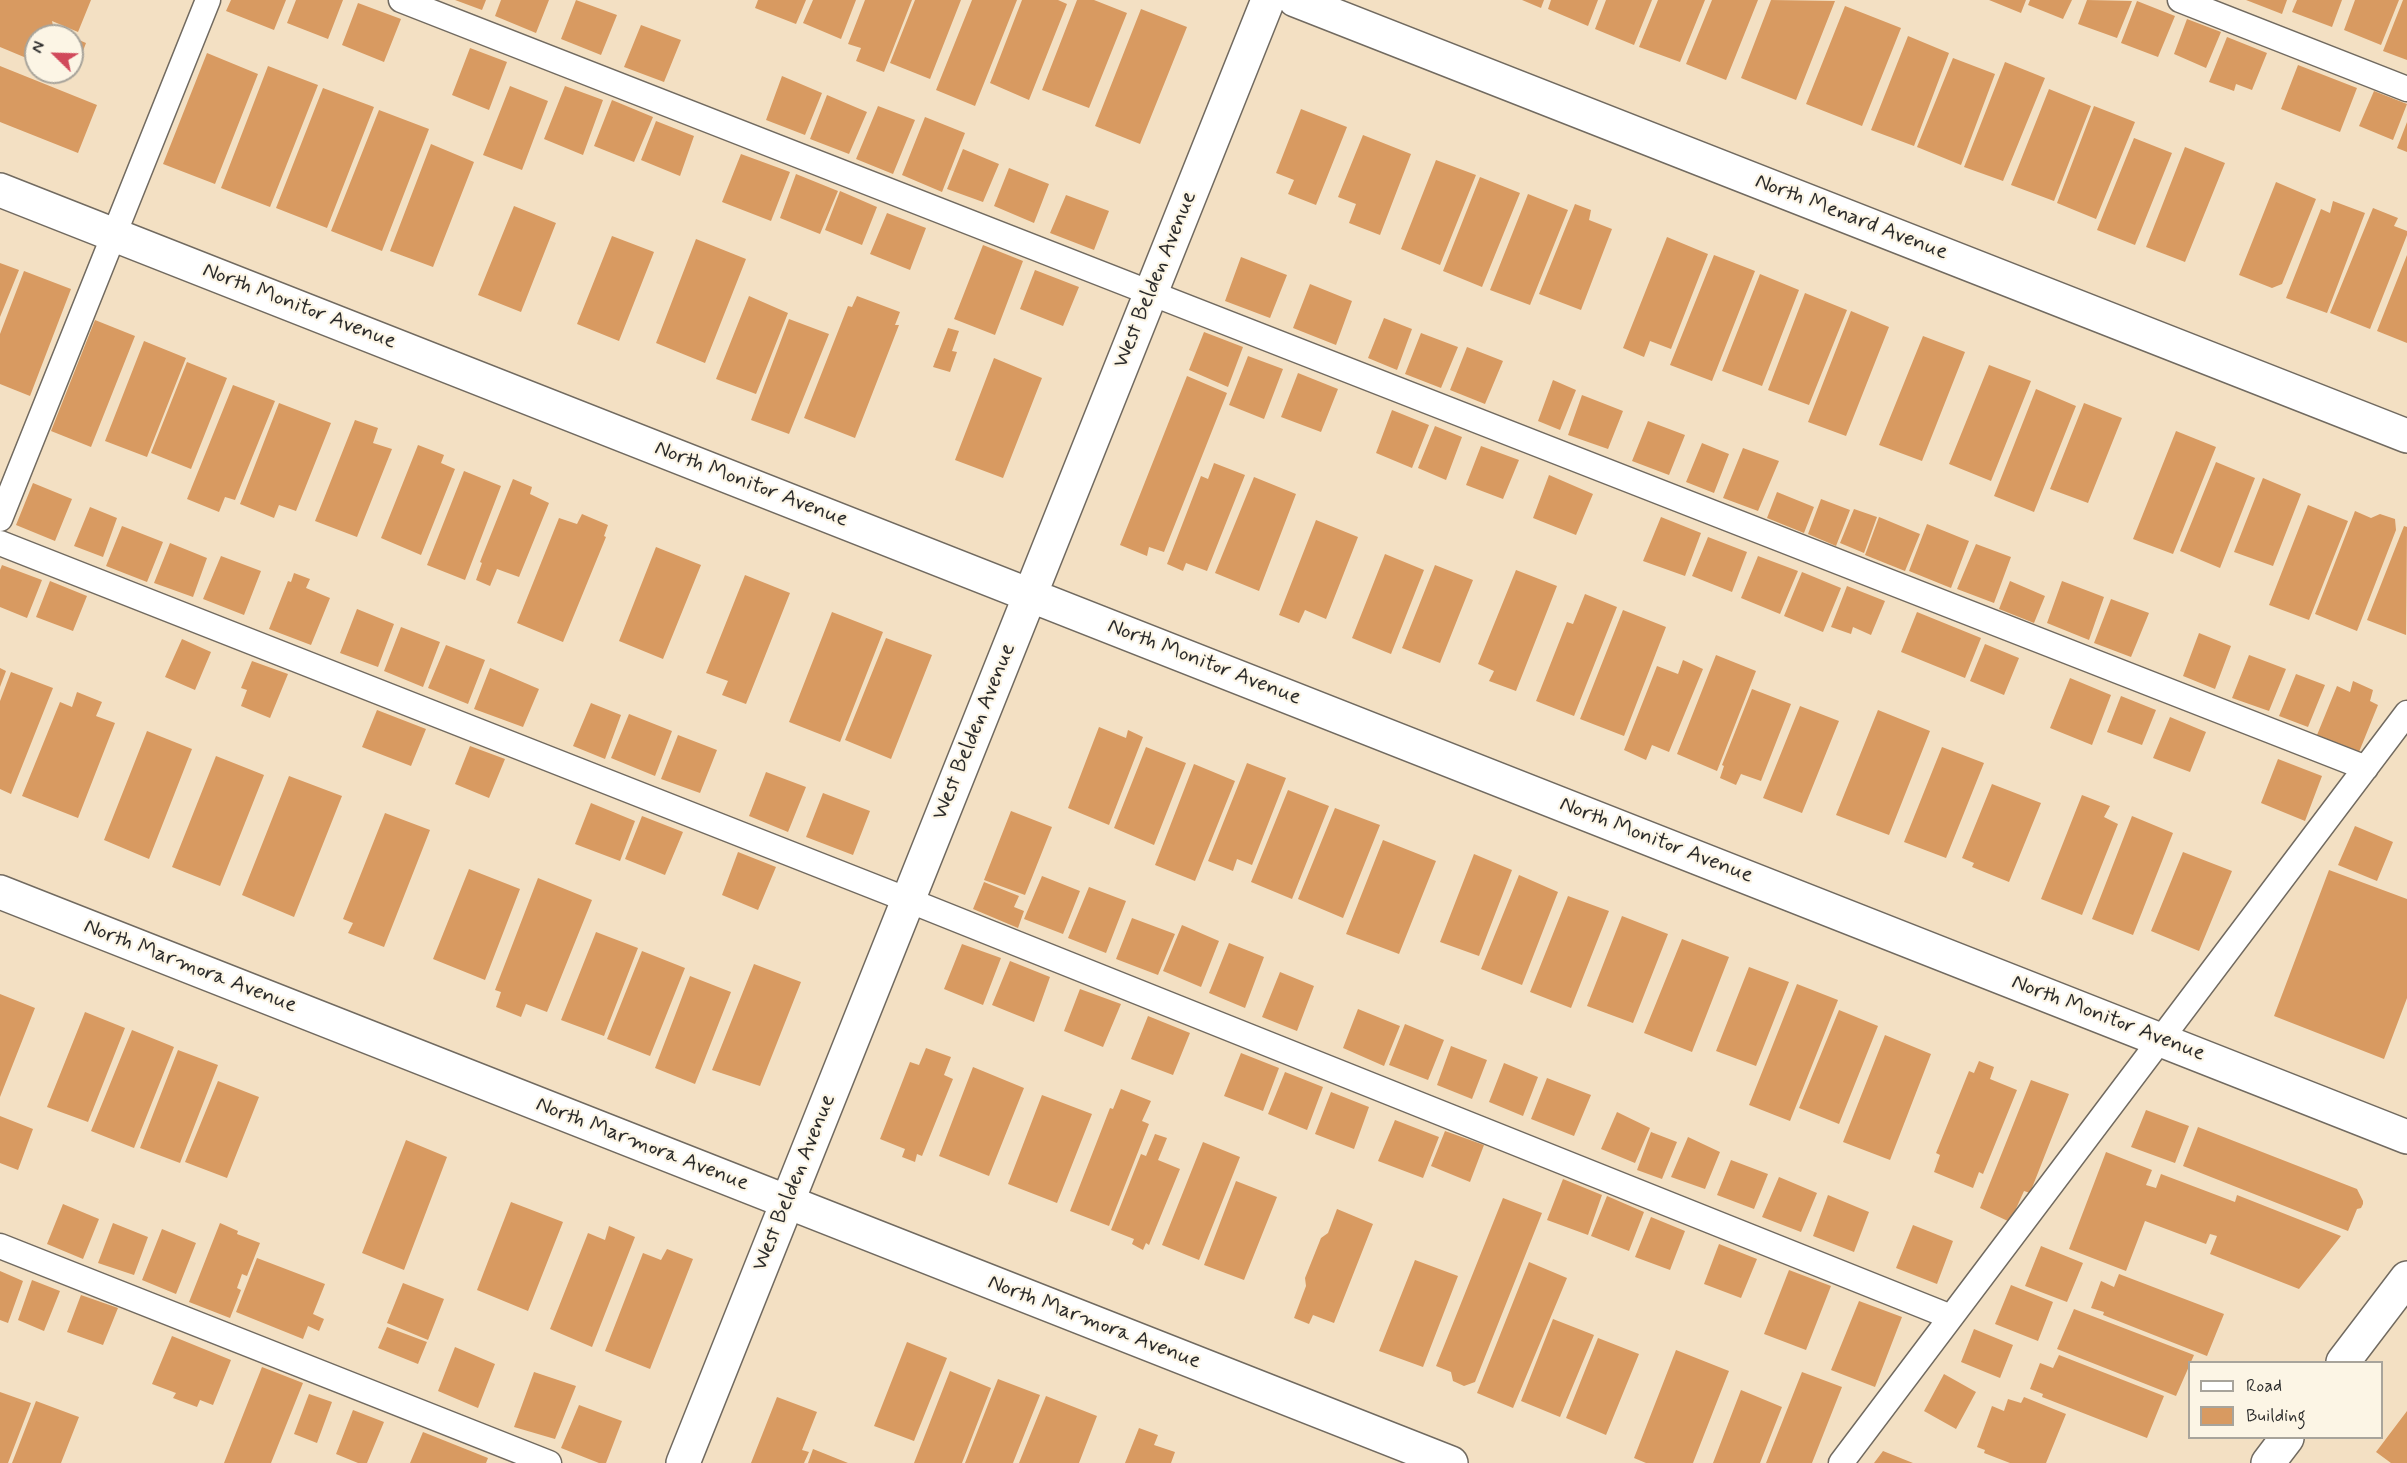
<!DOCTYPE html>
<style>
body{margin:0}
#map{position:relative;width:2407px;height:1463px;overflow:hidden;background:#f3e0c3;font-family:Mynerve,sans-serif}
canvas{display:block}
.legend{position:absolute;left:2188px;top:1361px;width:195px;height:78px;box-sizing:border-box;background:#fcf5e5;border:2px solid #a8a49b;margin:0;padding:8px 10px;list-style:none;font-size:18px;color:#2b2b2b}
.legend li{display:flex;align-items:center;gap:12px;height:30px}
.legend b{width:30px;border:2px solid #a8a49b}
.north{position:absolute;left:24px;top:24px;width:60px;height:60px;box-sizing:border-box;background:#fcf5e5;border:2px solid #a8a49b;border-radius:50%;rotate:293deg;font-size:16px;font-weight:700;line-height:24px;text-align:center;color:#2b2b2b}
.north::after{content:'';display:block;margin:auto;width:21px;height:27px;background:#d1495b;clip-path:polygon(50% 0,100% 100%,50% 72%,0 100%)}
</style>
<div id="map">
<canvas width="2407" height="1463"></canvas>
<ul class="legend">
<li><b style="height:8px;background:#fff"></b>Road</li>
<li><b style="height:16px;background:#d89a61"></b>Building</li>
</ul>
<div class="north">N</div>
</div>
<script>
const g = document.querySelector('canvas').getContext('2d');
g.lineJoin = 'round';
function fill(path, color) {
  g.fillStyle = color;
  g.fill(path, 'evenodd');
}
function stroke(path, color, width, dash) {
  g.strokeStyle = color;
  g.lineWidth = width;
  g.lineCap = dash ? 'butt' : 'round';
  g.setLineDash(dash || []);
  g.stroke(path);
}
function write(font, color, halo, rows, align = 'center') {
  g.font = font + ' Mynerve,sans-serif';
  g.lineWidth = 4.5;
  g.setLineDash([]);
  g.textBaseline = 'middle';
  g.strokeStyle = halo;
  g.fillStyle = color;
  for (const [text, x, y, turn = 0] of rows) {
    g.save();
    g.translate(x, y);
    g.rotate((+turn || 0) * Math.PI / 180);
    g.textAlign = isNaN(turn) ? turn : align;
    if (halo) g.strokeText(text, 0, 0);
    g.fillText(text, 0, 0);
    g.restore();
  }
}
fill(new Path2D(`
 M0 0H91L78 32 52 21 54 30 70 36H36V62L0 47Z
 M231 0H286L274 30 226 11Z
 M296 0H343L328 39 287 23Z
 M455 0H486L482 10Z
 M501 0H549L536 33 495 16Z
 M576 0 617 15 601 55 561 39Z
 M758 0H806L796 24 755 8Z
 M813 0H856L841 39 803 23Z
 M865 0H912L884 72 856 61 861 48 848 44Z
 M915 0H961L930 79 890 63Z
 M972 0H1017L975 106 936 90Z
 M1022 0H1058L1067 4 1029 100 990 83Z
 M1077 0H1094L1127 13 1089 108 1042 90Z
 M1522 0H1544L1541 8Z
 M1551 0H1598L1588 26 1548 9Z
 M1606 0H1652L1634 45 1595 29Z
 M1658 0H1705L1680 62 1639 47Z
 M1712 0H1758L1726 80 1686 64Z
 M1771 0 1835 1 1796 100 1741 78Z
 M1989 0H2026L2021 13Z
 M2030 0H2072L2063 19 2028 5Z
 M2087 0 2132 1 2117 38 2078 24Z
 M2246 0H2287L2282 14Z
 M2297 0H2342L2332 27 2292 12Z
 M2355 0H2399L2381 45 2344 30Z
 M2403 0H2407V60L2383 51Z
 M2137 1 2175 16 2158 57 2121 43Z
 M358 3 401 19 384 62 342 45Z
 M1845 6 1901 28 1862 126 1806 104Z
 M1141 9 1187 27 1140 144 1095 126Z
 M2187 19 2221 32 2206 68 2174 54Z
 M641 25 681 40 664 82 624 67Z
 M1908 36 1949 53 1914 146 1871 130Z
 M72 37 86 43 73 77 62 72H72Z
 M2227 37 2267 53 2252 90 2236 84 2234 91 2209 82Z
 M470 48 507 62 489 110 452 95Z
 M207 53 258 74 215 184 163 164Z
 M1953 58 1995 74 1961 165 1917 147Z
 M2005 62 2045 78 2003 181 1964 167Z
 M2298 65 2357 88 2340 132 2281 109Z
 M0 66 97 105 78 153 0 122Z
 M268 66 318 85 270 207 221 188Z
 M782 76 822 93 805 135 766 120Z
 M510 86 548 101 522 170 483 155Z
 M565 86 603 100 583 155 544 139Z
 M323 88 374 107 327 228 276 208Z
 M2049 89 2091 106 2054 201 2011 185Z
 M2374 91 2407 104 2393 140 2359 126Z
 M827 95 867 112 849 154 810 139Z
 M612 100 653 117 634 162 594 146Z
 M878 106 915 120 893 174 856 159Z
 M2094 106 2135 122 2096 219 2057 203Z
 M1301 109 1347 127 1316 205 1288 194 1294 180 1276 173Z
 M379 110 429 129 382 251 331 231Z
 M925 117 965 133 942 192 902 175Z
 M656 121 694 136 680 176 641 160Z
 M2407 122V152L2397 148Z
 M1363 135 1411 154 1380 235 1349 223 1356 204 1338 197Z
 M2134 138 2172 153 2135 245 2097 230Z
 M431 144 474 162 433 267 390 251Z
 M2185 147 2225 163 2185 262 2146 247Z
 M963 149 999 164 983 202 947 189Z
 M741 154 790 172 771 221 722 202Z
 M1436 160 1476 175 1440 265 1401 249Z
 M1009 168 1049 184 1034 223 994 206Z
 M796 174 838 191 820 234 780 218Z
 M1480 177 1520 193 1482 287 1443 271Z
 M2276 182 2316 199 2282 284 2272 288 2239 275Z
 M840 191 877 207 862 245 825 230Z
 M1528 194 1568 210 1530 305 1490 290Z
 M1066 195 1109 211 1094 250 1050 233Z
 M2333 201 2365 213 2327 313 2286 298 2321 209 2330 213Z
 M1575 204 1591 210 1589 220 1612 229 1581 310 1539 294Z
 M514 206 556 223 521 312 478 295Z
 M2373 208 2398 218 2394 226 2407 231V235L2370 329 2330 313Z
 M887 213 926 228 910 270 870 254Z
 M612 236 654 252 619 341 577 324Z
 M1667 237 1708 254 1671 349 1650 341 1644 357 1623 348Z
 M696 239 746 259 705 363 656 343Z
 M983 245 1023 261 995 335 954 319Z
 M1714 255 1755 271 1712 381 1670 365Z
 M2407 255V343L2377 331Z
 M1241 257 1287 275 1270 318 1225 301Z
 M0 263 19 270 0 317Z
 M1035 270 1079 287 1063 326 1020 309Z
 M24 271 71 289 30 396 0 384V334Z
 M1760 274 1799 290 1762 386 1722 371Z
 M1310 284 1352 301 1336 345 1293 328Z
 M1805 293 1847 310 1809 405 1768 390Z
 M749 296 788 313 756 394 716 379Z
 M857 296 900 312 895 325H899L855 438 804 418 848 306 852 307Z
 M1851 311 1889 327 1846 436 1808 422Z
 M1384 318 1412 329 1397 370 1368 358Z
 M789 319 829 334 789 434 751 420Z
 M95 320 135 336 91 447 51 431Z
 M948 328 959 331 952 351 957 352 950 372 933 367Z
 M1204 332 1243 347 1228 387 1189 370Z
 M1421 333 1458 347 1441 388 1405 374Z
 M1923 336 1965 352 1922 461 1879 445Z
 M144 341 186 358 147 457 105 441Z
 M1467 347 1503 361 1485 404 1450 390Z
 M1248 356 1283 369 1264 419 1229 405Z
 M994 358 1042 378 1003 478 955 460Z
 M187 362 227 378 191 469 151 453Z
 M1989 365 2031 381 1991 481 1949 464Z
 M1298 373 1338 389 1321 432 1281 417Z
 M1187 376 1227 393 1164 552 1149 547 1147 556 1120 545Z
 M1553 380 1576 390 1560 430 1538 421Z
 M233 385 275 401 235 500 225 497 219 512 187 499Z
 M2036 389 2076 406 2034 512 1994 496Z
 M1582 395 1623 411 1608 449 1568 435Z
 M279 403 331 423 296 511 279 505 274 518 240 504Z
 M2084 403 2122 418 2088 503 2050 489Z
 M1392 410 1429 425 1412 468 1376 453Z
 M355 420 378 428 373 443 392 449 357 537 315 521Z
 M1648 421 1685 435 1669 475 1632 461Z
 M1435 426 1462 437 1446 480 1418 468Z
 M2176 431 2216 447 2173 554 2133 539Z
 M1702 443 1729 454 1714 493 1686 482Z
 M418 445 444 455 441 463 455 469 421 555 381 538Z
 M1481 446 1519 460 1503 499 1466 485Z
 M1743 448 1779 461 1758 511 1723 498Z
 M2216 462 2255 478 2220 568 2180 551Z
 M1214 463 1245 475 1207 571 1186 563 1183 571 1167 564 1201 476 1208 479Z
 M464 471 501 486 465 580 427 565Z
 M1549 475 1593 494 1576 535 1533 518Z
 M1254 477 1296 494 1259 591 1215 573Z
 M2263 478 2301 494 2273 566 2234 552Z
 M513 479 532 487 530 494 549 503 519 577 497 569 490 586 476 580 482 563 480 562Z
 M33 483 72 499 55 541 16 525Z
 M1777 492 1814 507 1804 533 1767 518Z
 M1821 499 1850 510 1836 546 1808 534Z
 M2308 505 2348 521 2309 620 2269 605Z
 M90 507 117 518 103 557 74 546Z
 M1854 509 1877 517 1864 553 1840 543Z
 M2355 511 2371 518 2380 514 2395 519 2396 530 2357 631 2315 614Z
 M582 514 608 525 604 536 606 537 563 642 517 623 559 518 577 524Z
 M1661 517 1701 533 1685 576 1643 561Z
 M1879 517 1920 534 1905 571 1865 555Z
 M1316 520 1358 537 1326 619 1305 610 1299 623 1279 615Z
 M1927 524 1969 541 1951 588 1909 571Z
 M122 526 163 542 147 582 106 566Z
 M2404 526 2407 527 2406 635 2367 620Z
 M1708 537 1747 552 1732 592 1692 576Z
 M170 543 207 558 193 597 154 583Z
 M1976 544 2011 557 1994 603 1957 589Z
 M656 547 701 565 663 659 619 641Z
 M1385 554 1424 570 1391 654 1352 638Z
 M221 556 261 571 244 615 203 599Z
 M1758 556 1798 571 1780 614 1741 598Z
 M2 565 42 580 27 618 0 607V570Z
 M1435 565 1473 580 1440 663 1402 648Z
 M1516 570 1557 586 1516 691 1489 681 1494 671 1478 664Z
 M1802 572 1841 588 1823 632 1784 616Z
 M294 573 310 579 306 588 330 598 311 645 269 629 288 581 291 582Z
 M745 575 790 593 746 704 722 695 728 681 706 673Z
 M50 581 87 596 73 631 36 617Z
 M2010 581 2045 596 2034 623 1999 609Z
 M2062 581 2104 597 2089 640 2047 623Z
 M1847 586 1885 601 1871 635 1853 627 1851 634 1831 627Z
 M1585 594 1617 607 1574 716 1536 701 1567 622 1573 624Z
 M2111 599 2149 613 2131 657 2094 643Z
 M357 609 394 624 378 667 340 653Z
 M1623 610 1666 627 1624 736 1580 719Z
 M832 612 883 632 840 742 789 722Z
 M1917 612 1981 638 1965 678 1901 652Z
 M401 627 440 642 423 687 384 671Z
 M2199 633 2231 646 2215 689 2183 676Z
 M886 638 932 655 891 759 845 740Z
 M182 639 211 652 195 690 165 677Z
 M1985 644 2019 658 2004 695 1970 681Z
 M446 645 485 660 468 704 428 688Z
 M1716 655 1756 671 1717 771 1677 754Z
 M2249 655 2286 669 2269 711 2232 698Z
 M1683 660 1703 669 1669 752 1652 745 1646 760 1624 750 1657 666 1678 674Z
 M252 661 288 674 270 718 241 706 247 690 241 688Z
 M0 668 6 671 0 687Z
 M490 668 539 689 523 727 474 709Z
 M11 672 53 688 11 794 0 789V701Z
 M2296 674 2325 685 2308 727 2279 716Z
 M2070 678 2111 695 2092 745 2050 728Z
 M2353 681 2373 690 2370 701 2378 705 2359 752 2317 735 2337 686 2350 692Z
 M1752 689 1791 704 1761 781 1741 774 1736 785 1720 778 1724 766 1722 765Z
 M77 692 102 702 96 716 115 723 78 818 22 796 60 702 72 707Z
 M2121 696 2156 710 2142 745 2107 732Z
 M591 703 621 715 605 759 573 746Z
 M1800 706 1839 721 1802 813 1763 798Z
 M377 710 426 729 411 766 362 747Z
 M1878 710 1930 731 1889 835 1836 815Z
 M629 714 672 731 655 776 611 758Z
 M2170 717 2206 732 2190 772 2153 758Z
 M1099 727 1126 738 1128 730 1143 737 1109 825 1068 808Z
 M147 731 192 749 149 859 104 840Z
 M678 735 717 750 700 793 661 779Z
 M470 746 505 759 489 798 455 784Z
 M1146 747 1186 763 1154 845 1114 828Z
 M1942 747 1984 763 1946 858 1904 842Z
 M216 756 264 775 220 886 172 867Z
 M2278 759 2322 776 2305 821 2261 803Z
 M1247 763 1286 778 1252 865 1237 859 1233 871 1208 861Z
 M1194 764 1235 781 1195 881 1155 865Z
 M766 772 806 787 788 832 749 816Z
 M289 776 342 796 294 917 242 895Z
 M1992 784 2041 803 2009 882 1972 867 1974 863 1962 858Z
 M1288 790 1329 806 1292 899 1251 882Z
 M823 793 870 811 853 855 806 837Z
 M2082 795 2110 806 2104 817 2118 824 2082 915 2041 899Z
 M591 803 635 821 620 861 575 844Z
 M1335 808 1380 825 1343 918 1298 899Z
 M1011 811 1052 827 1025 895 984 880Z
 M385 813 430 830 384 947 348 933 353 923 343 919Z
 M642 816 683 832 665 875 625 859Z
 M2132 816 2173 833 2133 935 2092 919Z
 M2355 826 2393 842 2377 881 2338 865Z
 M1383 840 1436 861 1399 954 1346 934Z
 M738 852 776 867 758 910 722 895Z
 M2183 852 2232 871 2199 951 2151 931Z
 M1474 854 1512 870 1479 956 1440 942Z
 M469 869 520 889 485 980 433 959Z
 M2329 870 2407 899V998L2384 1059 2274 1016Z
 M1519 875 1558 892 1522 985 1481 969Z
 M1042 876 1080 891 1063 934 1024 919Z
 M538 878 592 900 547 1012 526 1004 521 1017 496 1007 501 992 495 990Z
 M984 882 1019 896 1014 907 1024 911 1018 928 973 909Z
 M1089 887 1126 901 1106 953 1068 938Z
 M1568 896 1609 911 1571 1008 1530 992Z
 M1622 916 1668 934 1633 1023 1587 1006Z
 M1132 918 1175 934 1158 975 1116 959Z
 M1182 925 1219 941 1201 987 1163 971Z
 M596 932 638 948 604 1036 561 1020Z
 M1682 939 1729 957 1692 1052 1644 1033Z
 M1229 943 1264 957 1245 1008 1209 993Z
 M962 944 1001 958 983 1005 944 989Z
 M642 951 685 968 650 1056 607 1039Z
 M1010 961 1050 977 1034 1022 992 1005Z
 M754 964 801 982 760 1086 712 1070Z
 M1749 967 1789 982 1756 1066 1716 1051Z
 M1280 972 1314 986 1297 1031 1262 1017Z
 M690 976 731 992 695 1084 655 1068Z
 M1797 984 1838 1000 1790 1121 1749 1105Z
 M1080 989 1121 1004 1103 1047 1064 1031Z
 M0 994 35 1008 0 1097Z
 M1358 1009 1400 1026 1384 1066 1343 1048Z
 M1839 1010 1878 1026 1839 1124 1799 1108Z
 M85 1012 125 1028 88 1122 47 1107Z
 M1148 1016 1190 1033 1173 1075 1131 1059Z
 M1405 1024 1444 1040 1428 1080 1389 1065Z
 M132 1030 174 1047 134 1148 91 1131Z
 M1885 1035 1931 1054 1890 1160 1843 1142Z
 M1451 1046 1487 1060 1472 1099 1437 1085Z
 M926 1048 951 1057 944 1075 953 1079 922 1156 917 1154 915 1162 902 1157 905 1149 880 1139 910 1062 919 1065Z
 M178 1050 218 1065 180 1163 140 1148Z
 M1241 1053 1279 1068 1263 1111 1224 1096Z
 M1979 1061 1994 1067 1990 1079 2017 1090 1983 1174 1979 1172 1973 1188 1934 1172 1940 1155 1936 1153 1969 1071 1974 1073Z
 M1504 1063 1538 1077 1523 1116 1489 1102Z
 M973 1067 1024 1088 989 1176 939 1156Z
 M1285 1072 1323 1087 1307 1130 1268 1114Z
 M1547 1078 1591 1095 1574 1136 1531 1119Z
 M2031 1080 2069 1094 2030 1193 2024 1191 2010 1222 1980 1208Z
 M218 1081 259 1097 227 1178 185 1162Z
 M1121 1089 1151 1101 1142 1121 1149 1124 1109 1226 1070 1211 1110 1108 1113 1109Z
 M1331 1092 1369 1107 1354 1149 1315 1134Z
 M1042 1095 1092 1114 1057 1203 1008 1184Z
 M2146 1110 2189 1126 2175 1163 2131 1147Z
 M1617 1112 1650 1128 1635 1163 1601 1149Z
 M0 1116 33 1129 18 1170 0 1163Z
 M1395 1120 1439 1137 1423 1178 1378 1161Z
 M2198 1127 2357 1189 2363 1201V1204L2361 1208 2357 1209 2348 1231 2183 1166Z
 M1445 1131 1484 1145 1470 1182 1431 1166Z
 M1651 1132 1677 1142 1662 1179 1637 1170Z
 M1155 1134 1167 1138 1158 1160 1180 1169 1149 1245 1146 1243 1143 1250 1132 1244 1134 1239 1111 1230 1141 1154 1146 1156Z
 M1688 1137 1720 1152 1705 1189 1671 1177Z
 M406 1140 447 1157 404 1270 362 1253Z
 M1203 1142 1240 1157 1199 1260 1162 1245Z
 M2106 1152 2152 1170 2146 1185 2156 1188 2161 1174 2235 1202 2237 1195 2341 1236 2299 1289 2210 1254 2217 1236 2210 1234 2206 1244 2145 1221 2126 1271 2069 1249Z
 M1731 1160 1768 1174 1754 1209 1717 1195Z
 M1779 1177 1817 1193 1801 1232 1762 1217Z
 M1563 1179 1602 1195 1588 1235 1547 1220Z
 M1236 1181 1277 1197 1244 1280 1204 1265Z
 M1828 1195 1869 1212 1854 1252 1813 1236Z
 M1607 1196 1644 1212 1629 1251 1591 1236Z
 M1503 1198 1542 1213 1475 1382 1464 1386 1453 1381 1451 1372 1436 1366Z
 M511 1202 563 1222 528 1311 477 1290Z
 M63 1204 99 1219 83 1259 47 1244Z
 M1337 1209 1373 1224 1334 1323 1313 1315 1309 1324 1294 1318 1306 1286 1305 1278 1321 1238 1328 1233Z
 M1651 1217 1685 1231 1670 1270 1635 1257Z
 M113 1223 148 1237 134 1275 98 1263Z
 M220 1223 238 1231 237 1234 260 1243 247 1276 242 1274 237 1288 241 1290 230 1318 189 1302Z
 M1913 1225 1953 1241 1937 1284 1896 1268Z
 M609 1226 635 1237 592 1347 550 1329 588 1233 605 1240Z
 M162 1229 196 1243 176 1294 142 1280Z
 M1719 1244 1757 1259 1741 1298 1704 1284Z
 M2041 1246 2083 1263 2067 1302 2025 1286Z
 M667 1249 693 1259 650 1369 605 1351 643 1253 661 1260Z
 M257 1258 325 1284 313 1314 324 1319 319 1331 308 1326 303 1339 236 1312Z
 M1415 1260 1458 1276 1423 1367 1379 1351Z
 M1529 1262 1567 1278 1513 1408 1477 1393Z
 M1789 1270 1831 1286 1806 1350 1764 1334Z
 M0 1271 23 1281 8 1323 0 1320Z
 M2119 1274 2224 1314 2207 1356 2103 1315 2104 1312 2091 1308 2101 1281 2114 1287Z
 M32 1280 60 1291 44 1331 18 1320Z
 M403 1283 444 1299 428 1340 387 1323Z
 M2011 1285 2053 1302 2038 1341 1995 1324Z
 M81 1295 118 1308 103 1345 67 1332Z
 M1859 1301 1902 1317 1875 1387 1831 1370Z
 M2074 1309 2194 1355 2176 1396 2057 1349Z
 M1553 1319 1594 1335 1560 1417 1521 1401Z
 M387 1327 427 1342 418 1364 378 1348Z
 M1974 1329 2013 1345 2000 1378 1961 1362Z
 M172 1336 231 1360 213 1405 200 1400 197 1407 173 1398 176 1393 152 1384Z
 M1598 1338 1639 1354 1606 1435 1566 1418Z
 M907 1342 947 1358 914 1441 874 1426Z
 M455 1347 495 1364 478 1408 438 1391Z
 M1676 1350 1729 1371 1693 1463H1646L1634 1458Z
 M2059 1355 2164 1396 2147 1438 2042 1397 2043 1394 2030 1389 2040 1363 2053 1368Z
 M262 1367 303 1383 271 1463H224Z
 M950 1371 991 1388 962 1463H914Z
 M534 1372 576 1386 555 1439 514 1427Z
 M1802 1372 1842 1387 1812 1463H1766Z
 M1944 1374 1976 1392 1956 1429 1924 1411Z
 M998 1379 1040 1395 1013 1463H965Z
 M1741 1390 1782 1407 1760 1463H1713Z
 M0 1392 31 1403 8 1463H0Z
 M309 1394 332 1402 317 1443 294 1434Z
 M1046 1396 1097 1416 1079 1463H1019Z
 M777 1397 817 1412 802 1450 809 1452 804 1463H751Z
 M2024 1397 2066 1414 2046 1463H2010L1984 1453 1985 1450 1977 1447 1992 1406 2004 1411 2008 1399 2021 1403Z
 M36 1401 79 1417 61 1463H12Z
 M579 1405 622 1421 606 1463H599L561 1448Z
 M353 1410 384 1422 367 1463H358L336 1454Z
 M2407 1411V1463H2391L2376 1452Z
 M1139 1428 1158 1435 1154 1445 1175 1452 1171 1463H1125Z
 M423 1432 488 1458 486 1463H410Z
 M813 1449 848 1463H808Z
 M1883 1451 1913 1463H1874Z`), '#d89a61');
const service = new Path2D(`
 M401 0 2366 768
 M2180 0 2407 89
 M0 519 208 0
 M0 543 908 900 1951 1317
 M0 1246 549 1463
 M1841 1463 2407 713`);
const minor = new Path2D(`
 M1295 0 2407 436
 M0 190 2407 1137
 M0 892 1451 1463
 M683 1463 1268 0`);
const secondary = new Path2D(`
 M2343 1362 2407 1278
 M2268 1463 2287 1438`);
stroke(service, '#716a60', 27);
stroke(minor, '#716a60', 36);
stroke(secondary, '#716a60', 36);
stroke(service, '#fff', 24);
stroke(minor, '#fff', 33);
stroke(secondary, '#fff', 33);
write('22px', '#2b2b2b', '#fcf5e5', [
 ["North Menard Avenue",1851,218,21],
 ["West Belden Avenue",1156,280,-68],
 ["North Monitor Avenue",299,307,21],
 ["North Monitor Avenue",751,485,21],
 ["North Monitor Avenue",1204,663,21],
 ["West Belden Avenue",975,732,-68],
 ["North Monitor Avenue",1656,841,21],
 ["North Marmora Avenue",190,967,21],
 ["North Monitor Avenue",2108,1019,21],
 ["North Marmora Avenue",642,1145,21],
 ["West Belden Avenue",795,1183,-68],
 ["North Marmora Avenue",1094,1323,21]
]);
</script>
